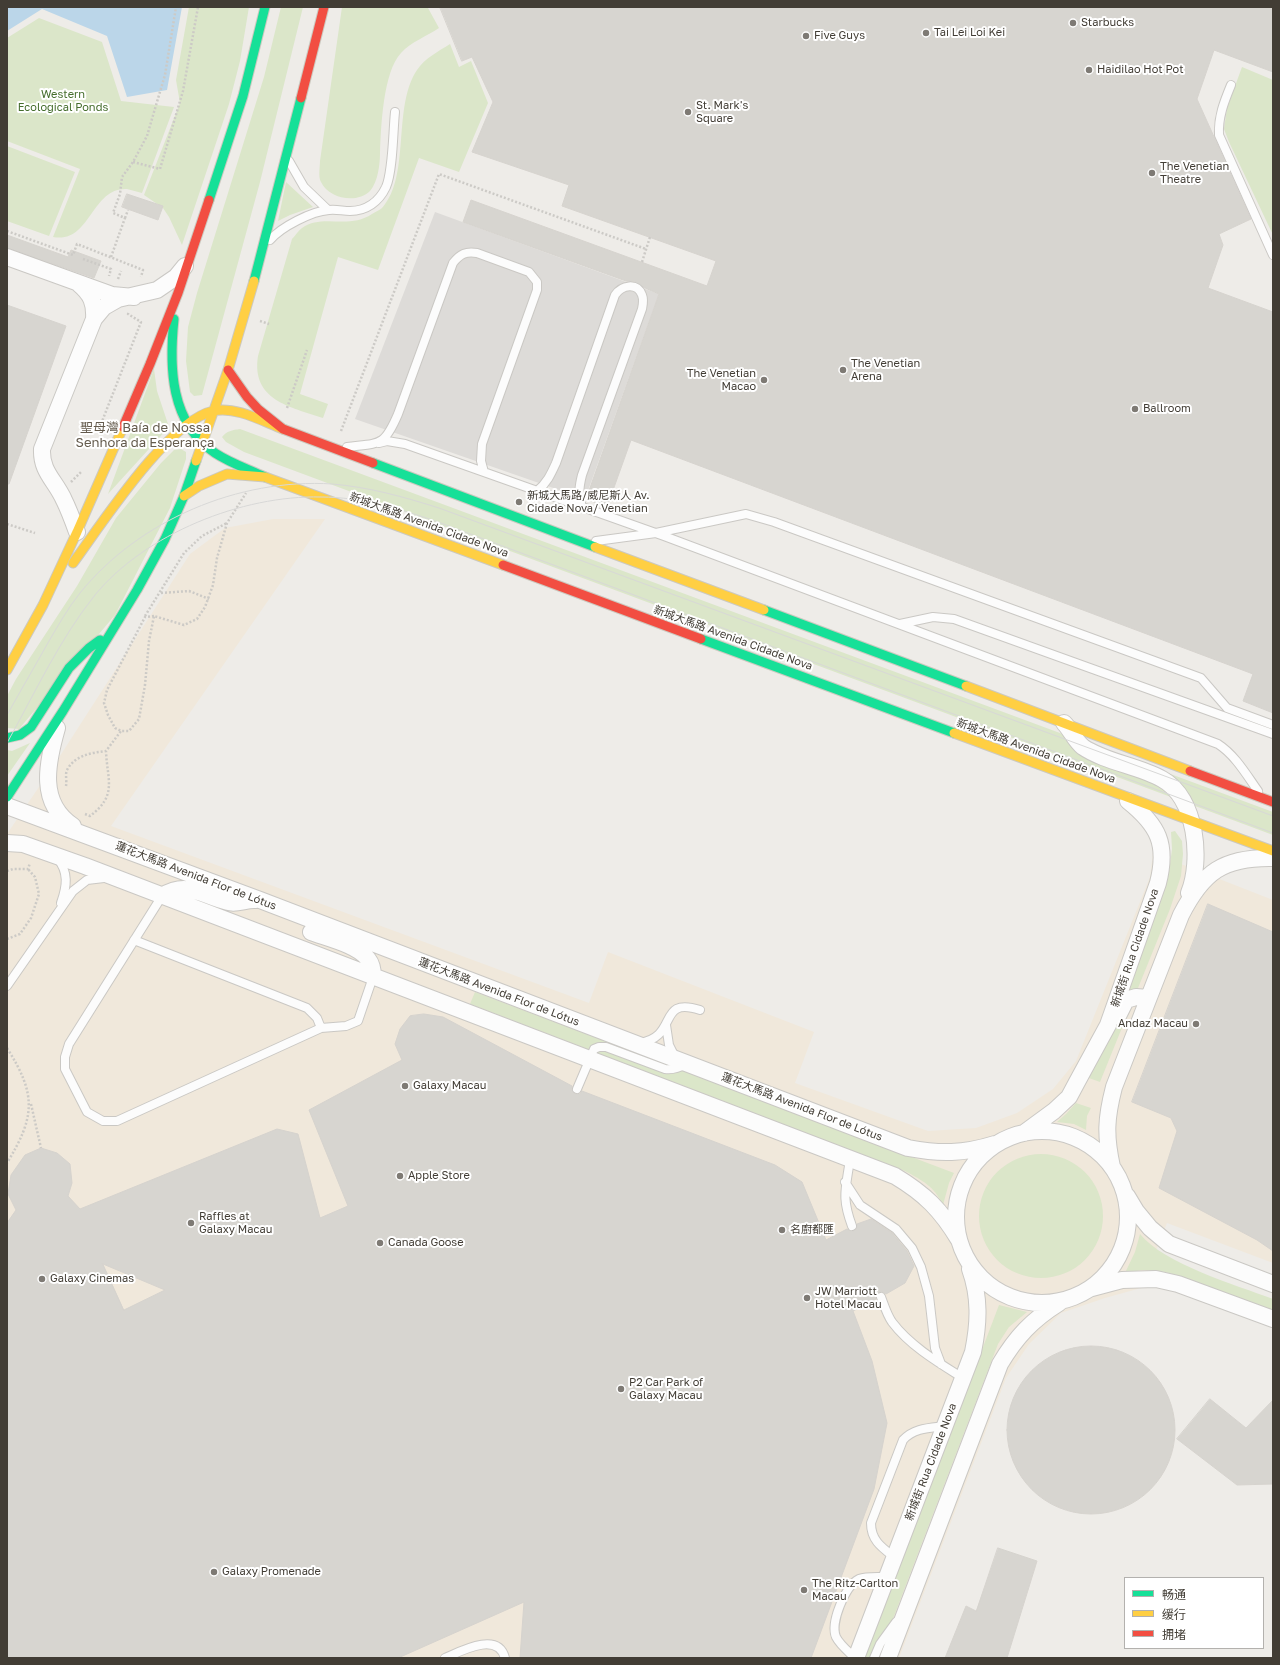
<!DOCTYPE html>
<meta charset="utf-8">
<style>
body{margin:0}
#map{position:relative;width:1280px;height:1665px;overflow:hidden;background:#eeece8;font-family:"Golos Text","Noto Sans SC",sans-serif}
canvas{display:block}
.frame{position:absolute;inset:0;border:8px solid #423d35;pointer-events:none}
.legend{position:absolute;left:1124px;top:1577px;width:140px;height:72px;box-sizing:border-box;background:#fff;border:1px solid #b3b1ae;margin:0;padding:5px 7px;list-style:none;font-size:12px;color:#423d35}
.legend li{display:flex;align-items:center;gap:8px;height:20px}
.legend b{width:20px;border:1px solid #b3b1ae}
</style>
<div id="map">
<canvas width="1280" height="1665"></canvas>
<div class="frame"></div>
<ul class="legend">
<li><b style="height:5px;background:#16e098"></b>畅通</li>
<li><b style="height:5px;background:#ffcf43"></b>缓行</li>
<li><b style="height:5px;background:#f24e42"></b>拥堵</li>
</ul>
</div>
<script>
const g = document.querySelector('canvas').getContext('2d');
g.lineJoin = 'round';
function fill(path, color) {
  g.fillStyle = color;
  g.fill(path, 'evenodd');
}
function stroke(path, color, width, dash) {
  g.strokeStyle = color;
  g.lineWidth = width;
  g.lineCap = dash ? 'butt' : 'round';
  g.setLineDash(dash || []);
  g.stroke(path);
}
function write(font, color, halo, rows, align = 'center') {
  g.font = font + ' "Golos Text","Noto Sans SC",sans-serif';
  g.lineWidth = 4;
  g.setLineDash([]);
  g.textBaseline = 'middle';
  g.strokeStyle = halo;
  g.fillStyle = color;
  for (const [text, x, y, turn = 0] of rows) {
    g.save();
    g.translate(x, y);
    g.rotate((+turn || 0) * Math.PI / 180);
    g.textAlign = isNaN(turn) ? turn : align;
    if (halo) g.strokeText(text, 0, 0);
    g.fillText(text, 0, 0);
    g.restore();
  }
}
fill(new Path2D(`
 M273 519H325L111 826 589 1003 608 952 814 1032 795 1083 928 1131 976 1128 1017 1113 1053 1089 1076 1061 1150 877 1153 853 1273 900V1263L1167 1223 1141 1288 1105 1298 1061 1313 1029 1344 1006 1378 899 1658H7V834L58 759 190 554 225 528Z`), '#f0e8db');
fill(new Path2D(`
 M189 7H249L240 61 229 104 182 245 169 217 163 208 144 195 180 103 176 80Z
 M281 7H303L260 182 202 395 194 396 190 392 186 361 188 327 197 293 264 77Z
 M342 7H429L428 8 439 28C427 36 411 42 401 53 383 72 381 127 380 153 380 164 378 182 370 191 357 204 329 199 321 182 318 177 320 167 320 161Z
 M39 18 102 42 121 101 174 107 142 193C137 192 132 190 127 189 91 187 91 244 53 237L80 169 7 141V38Z
 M450 44 459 67 471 61 488 103 459 172 419 158 378 270 338 257 300 394 328 404 323 418C290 407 251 400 258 356L292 239C295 236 298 231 302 228 323 213 348 230 372 214 375 212 380 210 382 208 411 176 392 107 417 70 425 58 439 51 450 44Z
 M1242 67 1273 80V235L1229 142 1224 129 1227 108Z
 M7 146 75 172 49 236 7 221Z
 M286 182 313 207 290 215 278 221Z
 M154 369 157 391 169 427 108 494Z
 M240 429 1273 812V835L244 452 226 442 222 437C227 431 232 430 240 429Z
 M181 449 186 452V459L170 508 115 615 19 729 7 728V696L16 679 77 586 116 518 161 463 174 450Z
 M30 743 7 776V750L12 751Z
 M1175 831 1182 841 1183 854 1181 876 1170 909 1100 1082 1086 1077 1160 899 1169 872 1172 849 1171 832Z
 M475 992 954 1173 949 1183 943 1205C934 1186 923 1181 905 1171L470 1004Z
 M1076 1103 1091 1108 1087 1116 1086 1130 1074 1124 1057 1122 1066 1114Z
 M979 1216a62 62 0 1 1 124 0a62 62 0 1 1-124 0Z
 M1140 1234C1164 1264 1236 1285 1273 1299V1312L1176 1275 1165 1272 1142 1270 1125 1273 1135 1252Z
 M999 1305 1027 1312 1009 1327 998 1344 878 1658H865Z`), '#dbe6c9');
fill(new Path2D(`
 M435 212 659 294 585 499 355 419Z`), '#dddbd8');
fill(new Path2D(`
 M7 7H182L167 90 127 97 107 36 42 9 7 31Z`), '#bbd6e9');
const building = new Path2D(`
 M440 7H1273V72L1214 50 1197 99 1251 219 1219 234 1223 245 1208 288 1273 312V713L1243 701 1253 674 631 440 607 507 586 499 659 294 645 288 635 282 626 281 463 222 471 200 707 286 716 261 562 206 569 185 472 152 493 102 472 57 462 61Z
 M127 194 163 206 158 220 122 207Z
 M7 235 68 257 71 250 101 261 94 278 7 248Z
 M7 305 66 326 9 484H7Z
 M1208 904 1273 932V1251L1257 1240 1159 1188 1177 1131 1171 1118 1132 1102Z
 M424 1014 443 1017 572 1086V1090L575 1094H580L582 1091 775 1165 802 1182 826 1240 847 1229 851 1231H854L857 1227V1224L871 1219 892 1233 907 1251 914 1266 905 1283 886 1294 882 1292H879L876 1296V1299L853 1311 872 1361 887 1423 874 1489 811 1658H520L524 1602 398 1658H7V1223L16 1210 8 1194 11 1175 25 1155 41 1148 57 1153 70 1164 72 1183 68 1196 80 1209 277 1129 298 1134 320 1218 348 1206 309 1110 402 1060 395 1044 400 1029 410 1016ZM103 1264 165 1290 124 1310Z
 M1007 1430a84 84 0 1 1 168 0a84 84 0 1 1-168 0Z
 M1210 1399 1246 1428 1273 1400V1484L1237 1485 1177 1439Z
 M998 1548 1037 1561 1007 1658H945L966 1606 976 1611Z`);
fill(building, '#d7d5d0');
stroke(building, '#d6d3ce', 1);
const lane = new Path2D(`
 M1231 85C1224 102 1218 117 1219 135L1273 255
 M289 161 304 187 328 210
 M270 240C281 227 312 211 329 210 336 209 343 211 350 211 366 211 379 202 386 187 393 171 393 131 395 112
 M379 443 387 441 405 444 664 536 1218 744C1235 755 1246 774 1258 791
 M347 447C380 443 384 447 398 414L453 263C460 254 466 251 477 253L529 272 537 282V290L482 444 481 461 484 472
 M537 491C547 483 551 474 556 463L615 295C622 285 637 282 642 295 644 300 643 304 642 309L582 475C579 487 578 496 582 507
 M596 541 656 533 746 514 774 522 1201 678 1227 708 1273 725
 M900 624 933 617 954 619 1273 734
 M57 858C69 872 67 886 61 903
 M162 896 69 1044 65 1057V1069L87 1112 103 1121H117L321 1028 346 1026 358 1021 373 977
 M134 940 307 1008 317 1018 321 1028
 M7 986 73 891 87 880 104 878
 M666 1025 669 1045 675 1057
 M639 1043C680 1037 656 996 700 1010
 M577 1089 594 1049 599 1047H606L665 1069C673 1070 679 1068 686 1064
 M850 1159C846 1189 841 1196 852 1226
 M845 1182 860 1205 896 1229 912 1248 921 1267 929 1296 935 1348 941 1364
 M881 1297C884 1305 887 1315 892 1322 910 1346 939 1363 963 1378
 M894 1557C881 1547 871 1540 871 1523L903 1440C914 1428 929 1428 945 1426
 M445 1658C461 1651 498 1631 505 1658
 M855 1658C849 1652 840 1645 836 1637 830 1623 845 1586 859 1579 867 1576 878 1577 887 1577
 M874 1658 880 1644 896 1622`);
const street = new Path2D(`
 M7 257 112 295 134 297
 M94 319 104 307 118 299 157 290 176 277 185 266
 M77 532C73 521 69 510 64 500 55 480 41 472 42 449L94 319C95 303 91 294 79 284
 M1064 723C1071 730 1075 741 1083 747 1105 762 1139 766 1162 779 1197 798 1202 861 1189 893
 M57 728C47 763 38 803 73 826
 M7 806 260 900 908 1148C940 1154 963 1154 995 1144
 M7 843 23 844 85 866 895 1176C925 1194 941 1210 959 1240
 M162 896C188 880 202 896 228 902 237 905 246 899 256 900
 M311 932C327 938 358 945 368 959 372 964 373 970 373 977
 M1118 1016 1126 1000 1136 997 1148 998
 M956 1217a86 86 0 1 1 172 0a86 86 0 1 1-172 0Z
 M1024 1133 1054 1111 1069 1097 1077 1082 1108 1025 1158 883C1168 844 1158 825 1128 801
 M1112 1167C1105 1135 1106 1118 1114 1087L1181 915C1203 872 1223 857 1273 858
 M1127 1196 1136 1211 1150 1228 1169 1244 1273 1284
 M1092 1288 1122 1280 1156 1279 1178 1284 1273 1319
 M856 1658 973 1352C979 1323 980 1297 970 1269
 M888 1658 1000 1364C1016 1337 1032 1320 1059 1303`);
const fast = new Path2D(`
 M209 200 243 96 265 7
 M254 281 301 98
 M174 319C169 367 170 423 215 453 230 463 248 469 265 477
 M373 463 595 547
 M764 610 966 686
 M701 639 954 733
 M7 738 20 735 31 727 69 668 89 648 100 640
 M7 797 63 711 137 590 165 539 184 496 196 461`);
const slow = new Path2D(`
 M196 461 228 370 254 281
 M184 496 199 486 227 474 265 477 503 565
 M595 547 764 610
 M73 563C101 525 168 421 213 411 236 406 262 421 283 429
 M7 670 43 605 77 532 123 427
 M966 686 1190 771
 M954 733 1273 851`);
const jam = new Path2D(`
 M301 98 324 7
 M228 370 247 397 258 409 283 429 373 463
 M123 427 150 364 178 293 209 200
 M503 565 701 639
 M1190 771 1273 802`);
stroke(lane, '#cac8c4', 10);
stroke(street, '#cac8c4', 18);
stroke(fast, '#ccc9bf', 11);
stroke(slow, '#ccc9bf', 11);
stroke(jam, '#ccc9bf', 11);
stroke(new Path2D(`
 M133 162 160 169 183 91 198 7
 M125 218 128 210
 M7 231 73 255 77 244 143 270 141 277
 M111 257 125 218 113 213 120 194 122 177 133 162 147 136 154 112 165 75 176 7
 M83 259 111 269 109 276
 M642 262 650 237
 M118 279 121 271
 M260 321 269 324
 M287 408 307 350
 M101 424 141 322 128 314 129 312
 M341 431 439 174 646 249
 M71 482 82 471
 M7 524 35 533
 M161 593 189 591 209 599
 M145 616 184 553 202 536 227 523
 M154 616 145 617 107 690 104 703 108 715 115 728 121 731H129L139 719 145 685 149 641 154 616 184 625 197 619 205 607 213 585 217 558 227 523 246 493
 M66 786C67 781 65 774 67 770 75 755 91 753 106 751L121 731
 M85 814 90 816C118 795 107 780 106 751
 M7 871 13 869H28L30 863
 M7 939 20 934 31 918 39 894 35 877 28 869
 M7 1048C37 1095 35 1117 7 1163
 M31 1104 41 1148`), '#cccac6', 2.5, [2, 2]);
stroke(lane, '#fcfcfc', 8);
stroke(street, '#fcfcfc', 16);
stroke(fast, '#16e098', 9);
stroke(slow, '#ffcf43', 9);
stroke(jam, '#f24e42', 9);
stroke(new Path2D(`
 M7 715C21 690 35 666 49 641 59 624 68 608 80 593 139 520 239 478 332 484 369 487 404 497 439 508L1273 816
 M7 743C35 693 59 640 95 595 145 534 242 495 321 497 362 497 400 509 438 522L1273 833`), '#d8d8d7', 1);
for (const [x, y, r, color] of [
 [1073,23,4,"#7e7a74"],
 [926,33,4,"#7e7a74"],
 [806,36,4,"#7e7a74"],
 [1089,70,4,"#7e7a74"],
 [688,112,4,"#7e7a74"],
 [1152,173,4,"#7e7a74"],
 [843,370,4,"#7e7a74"],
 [764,380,4,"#7e7a74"],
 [1135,409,4,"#7e7a74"],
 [519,502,4,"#7e7a74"],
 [1196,1024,4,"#7e7a74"],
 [405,1086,4,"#7e7a74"],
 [400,1176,4,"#7e7a74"],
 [191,1223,4,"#7e7a74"],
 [782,1230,4,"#7e7a74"],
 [380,1243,4,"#7e7a74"],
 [42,1279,4,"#7e7a74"],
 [807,1298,4,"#7e7a74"],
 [621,1389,4,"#7e7a74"],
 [214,1572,4,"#7e7a74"],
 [804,1590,4,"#7e7a74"]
]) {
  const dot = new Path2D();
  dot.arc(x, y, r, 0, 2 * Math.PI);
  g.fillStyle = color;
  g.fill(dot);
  stroke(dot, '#fff', 1.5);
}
write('11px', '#423d35', '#fff', [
 ["Starbucks",1081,23],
 ["Tai Lei Loi Kei",934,33],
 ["Five Guys",814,36],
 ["Haidilao Hot Pot",1097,70],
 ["St. Mark's",696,106],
 ["Square",696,119],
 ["The Venetian",1160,167],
 ["Theatre",1160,180],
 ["The Venetian",851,364],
 ["Arena",851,377],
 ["The Venetian",756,374,"right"],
 ["Macao",756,387,"right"],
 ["Ballroom",1143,409],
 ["新城大馬路/威尼斯人 Av.",527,496],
 ["Cidade Nova/ Venetian",527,509],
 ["Andaz Macau",1188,1024,"right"],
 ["Galaxy Macau",413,1086],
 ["Apple Store",408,1176],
 ["Raffles at",199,1217],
 ["Galaxy Macau",199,1230],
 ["名廚都匯",790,1230],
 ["Canada Goose",388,1243],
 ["Galaxy Cinemas",50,1279],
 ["JW Marriott",815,1292],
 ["Hotel Macau",815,1305],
 ["P2 Car Park of",629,1383],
 ["Galaxy Macau",629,1396],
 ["Galaxy Promenade",222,1572],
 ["The Ritz-Carlton",812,1584],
 ["Macau",812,1597]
], 'left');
write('11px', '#466e2e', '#fff', [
 ["Western",63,95],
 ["Ecological Ponds",63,108]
]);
write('11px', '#423d35', '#fff', [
 ["新城大馬路 Avenida Cidade Nova",429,525,20],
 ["新城大馬路 Avenida Cidade Nova",733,638,20],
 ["新城大馬路 Avenida Cidade Nova",1036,751,20],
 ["蓮花大馬路 Avenida Flor de Lótus",196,876,21],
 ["新城街 Rua Cidade Nova",1135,948,-71],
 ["蓮花大馬路 Avenida Flor de Lótus",499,992,21],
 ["蓮花大馬路 Avenida Flor de Lótus",802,1107,21],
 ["新城街 Rua Cidade Nova",931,1462,-69]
]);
write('13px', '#645b4d', '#fff', [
 ["聖母灣 Baía de Nossa",145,428],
 ["Senhora da Esperança",145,443]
]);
</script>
